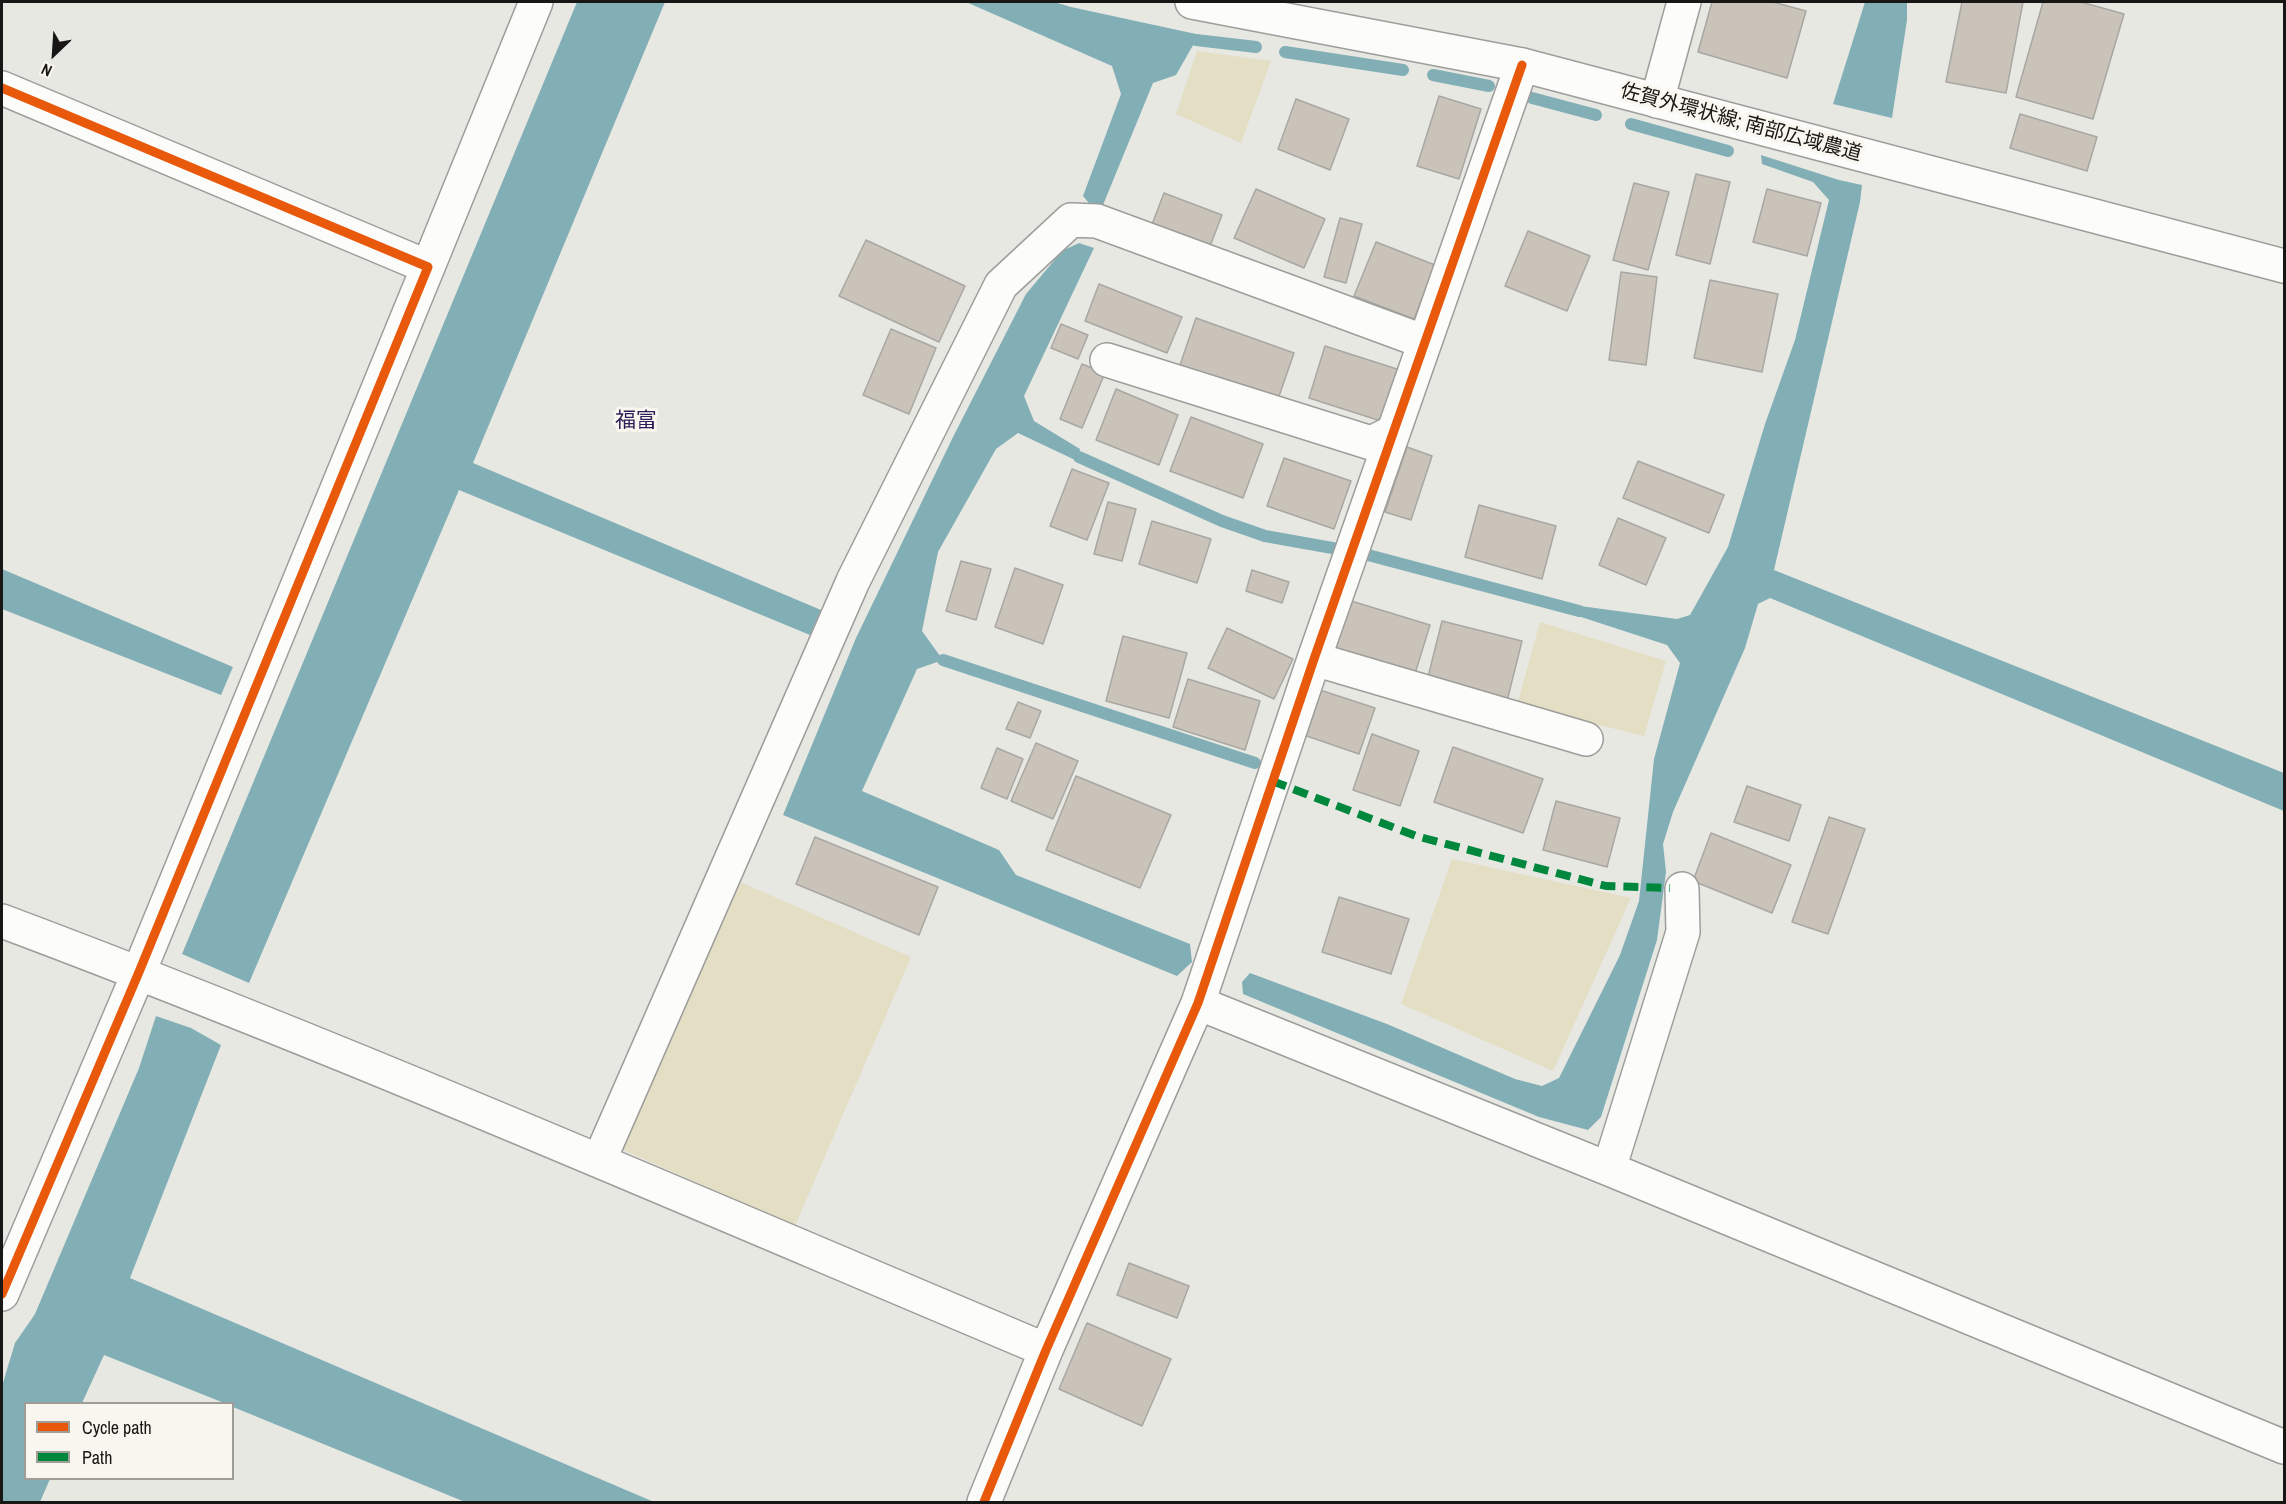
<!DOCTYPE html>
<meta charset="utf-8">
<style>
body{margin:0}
#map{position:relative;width:2286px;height:1504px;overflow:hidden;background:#e8e8e3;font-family:"Archivo Narrow",sans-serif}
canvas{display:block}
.frame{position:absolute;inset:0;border:3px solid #181715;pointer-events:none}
.legend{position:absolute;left:24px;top:1402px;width:210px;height:78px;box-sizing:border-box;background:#f8f6ee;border:2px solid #9e9d97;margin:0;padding:8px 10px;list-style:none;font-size:18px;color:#181715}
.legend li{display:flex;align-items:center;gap:12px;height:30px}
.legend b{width:30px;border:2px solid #9e9d97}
.north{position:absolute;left:24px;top:24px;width:60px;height:60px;-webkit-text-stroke:4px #f8f6ee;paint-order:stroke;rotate:205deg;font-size:16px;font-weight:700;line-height:24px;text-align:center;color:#181715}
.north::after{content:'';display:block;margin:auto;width:21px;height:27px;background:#181715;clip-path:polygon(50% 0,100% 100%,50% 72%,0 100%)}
</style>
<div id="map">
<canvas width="2286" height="1504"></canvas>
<div class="frame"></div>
<ul class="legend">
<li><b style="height:8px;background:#e8590c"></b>Cycle path</li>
<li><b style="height:8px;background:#00873e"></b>Path</li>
</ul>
<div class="north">N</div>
</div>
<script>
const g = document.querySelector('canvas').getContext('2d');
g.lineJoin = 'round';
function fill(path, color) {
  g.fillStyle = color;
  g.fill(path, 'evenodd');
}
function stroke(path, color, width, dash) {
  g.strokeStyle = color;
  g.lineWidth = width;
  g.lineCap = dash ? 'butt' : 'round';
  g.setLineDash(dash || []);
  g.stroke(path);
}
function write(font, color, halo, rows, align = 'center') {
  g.font = font + ' "Archivo Narrow","Noto Sans JP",sans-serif';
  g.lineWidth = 6;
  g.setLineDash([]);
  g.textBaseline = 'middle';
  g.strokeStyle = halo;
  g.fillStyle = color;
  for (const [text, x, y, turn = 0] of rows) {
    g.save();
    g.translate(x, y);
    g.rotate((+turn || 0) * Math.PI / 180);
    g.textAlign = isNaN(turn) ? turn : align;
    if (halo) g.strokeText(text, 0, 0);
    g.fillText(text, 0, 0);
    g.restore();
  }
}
fill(new Path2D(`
 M1197 51 1271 61 1241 143 1176 114Z
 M1540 622 1666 661 1644 736 1517 705Z
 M1452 859 1631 898 1553 1071 1401 1004Z
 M738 881 911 957 795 1226 621 1149Z`), '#e3dec4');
fill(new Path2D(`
 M577 2H665L473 463 821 610 810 635 459 490 249 983 182 954Z
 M966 2H1054L1071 7 1196 34V40L1176 75 1153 83 1103 205 1093 208 1083 196 1121 94 1112 66Z
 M1865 2H1907V20L1892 118 1833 104Z
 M1761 155 1839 180 1862 185 1860 202 1774 570 2284 773V811L1770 598 1758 604 1745 648 1673 812 1663 844 1666 872 1657 940 1601 1117 1588 1130 1539 1117 1243 994 1242 982 1250 973 1387 1024 1515 1079 1542 1086 1559 1078 1620 955 1639 901 1654 759 1680 663 1667 645 1578 616 1580 606 1677 619 1690 615 1728 547 1765 424 1795 340 1829 200 1813 182 1762 164Z
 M1079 243 1094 248 1024 396 1034 421 1080 449 1079 457 1073 459 1018 433 996 449 938 552 922 631 943 660 917 669 862 791 999 850 1016 875 1190 944 1192 962 1177 976 783 815 856 638 953 437 1026 294 1062 251Z
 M2 569 233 667 221 695 2 609Z
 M156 1016 191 1028 221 1045 130 1278 654 1502H465L233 1407 232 1404 224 1403 104 1355 82 1403 26 1404V1478L50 1479 40 1502H2V1386L15 1343 35 1314 139 1068Z`), '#82afb6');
stroke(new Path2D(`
 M1196 40 1256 47
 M1285 52 1403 70
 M1433 75 1489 86
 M1532 98 1596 115
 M1631 124 1728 151
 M1079 457 1222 521 1265 536 1338 549
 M1368 555 1579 611
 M943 660 1255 763`), '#82afb6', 12);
const building = new Path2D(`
 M1712 2H1773L1806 11 1787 78 1698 52Z
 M1962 2H2023L2006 93 1946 82Z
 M2043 2H2081L2124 14 2093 119 2016 97Z
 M1439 96 1481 109 1459 179 1417 166Z
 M1296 99 1349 119 1330 170 1278 149Z
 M2020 114 2097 137 2087 171 2010 148Z
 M1696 174 1730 182 1710 264 1676 255Z
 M1634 183 1669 192 1648 270 1613 260Z
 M1256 189 1325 219 1304 268 1234 238Z
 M1767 189 1821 203 1807 256 1753 242Z
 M1164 193 1222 215 1209 249 1151 227Z
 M1340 218 1362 224 1346 283 1324 277Z
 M1528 231 1590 256 1567 311 1505 286Z
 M866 240 965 286 939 342 839 296Z
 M1376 242 1435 265 1414 319 1354 296Z
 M1621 272 1657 277 1646 365 1609 360Z
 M1710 280 1778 294 1762 372 1694 358Z
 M1099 284 1182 317 1167 353 1085 321Z
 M1196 318 1294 353 1277 402 1179 368Z
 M1061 324 1088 335 1078 359 1051 348Z
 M891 329 936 348 909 414 863 395Z
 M1325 346 1403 371 1387 423 1309 398Z
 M1082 364 1105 373 1082 428 1060 419Z
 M1116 389 1178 415 1159 465 1096 440Z
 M1191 417 1263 444 1243 498 1170 471Z
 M1407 447 1432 456 1411 520 1385 512Z
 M1284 458 1351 481 1334 529 1267 506Z
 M1638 461 1724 495 1709 533 1623 498Z
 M1072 469 1109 483 1087 540 1050 526Z
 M1108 502 1136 509 1122 561 1094 554Z
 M1479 505 1556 526 1542 579 1465 557Z
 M1618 518 1666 538 1646 585 1599 565Z
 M1152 521 1211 539 1197 583 1139 564Z
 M961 561 991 569 976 620 946 611Z
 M1015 568 1063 585 1043 644 995 627Z
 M1252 570 1289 582 1282 603 1246 591Z
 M1348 600 1430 625 1414 677 1332 652Z
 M1442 621 1522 641 1506 705 1426 685Z
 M1227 628 1293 659 1274 699 1208 668Z
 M1123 636 1187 653 1169 718 1106 701Z
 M1188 679 1260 701 1245 750 1173 727Z
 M1317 689 1375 708 1359 754 1301 734Z
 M1018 702 1041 711 1030 738 1006 729Z
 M1372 734 1419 751 1400 806 1353 790Z
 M1036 743 1078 761 1053 819 1011 801Z
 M1453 747 1543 779 1523 833 1434 802Z
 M997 748 1023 759 1007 799 981 788Z
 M1076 776 1171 815 1140 888 1046 850Z
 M1747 786 1801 805 1789 841 1734 822Z
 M1556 801 1620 818 1607 867 1543 850Z
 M1829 817 1865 829 1828 934 1792 922Z
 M1711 833 1791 865 1772 913 1693 881Z
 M815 837 938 887 919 935 796 884Z
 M1339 897 1409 919 1391 974 1322 952Z
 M1129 1263 1189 1286 1177 1318 1117 1295Z
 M1087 1323 1171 1359 1142 1426 1059 1389Z`);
fill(building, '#cac3b9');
stroke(building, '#a8a7a3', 1.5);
const minor = new Path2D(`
 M2 88 428 267 139 972 2 1294
 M1657 101 1684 2
 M428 267 536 2
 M1107 360 1371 443 1393 432
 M1314 659 1586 739
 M2 921C354 1053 699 1204 1046 1350
 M1198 1003 1609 1169 2284 1447
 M599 1161 853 581 1001 285 1071 220 1097 221 1425 342
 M1609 1169 1683 932 1682 889
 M984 1502 1046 1350 1198 1003 1314 659 1522 65`);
const primary = new Path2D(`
 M1192 2 1522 65 2284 266`);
stroke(minor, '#9d9d9a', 36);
stroke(primary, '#9d9d9a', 36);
stroke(minor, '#fcfcfb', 33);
stroke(primary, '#fcfcfb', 33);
stroke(new Path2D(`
 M1272 781 1416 836 1606 886 1670 888`), '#00873e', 8, [15, 8]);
stroke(new Path2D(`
 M2 88 428 267 139 972 2 1294
 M984 1502 1046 1350 1198 1003 1314 659 1522 65`), '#e8590c', 9);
write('20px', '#181715', '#f8f6ee', [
 ["佐賀外環状線; 南部広域農道",1741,123,15]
]);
write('21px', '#2b1f59', '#f8f6ee', [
 ["福富",636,421]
]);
</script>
